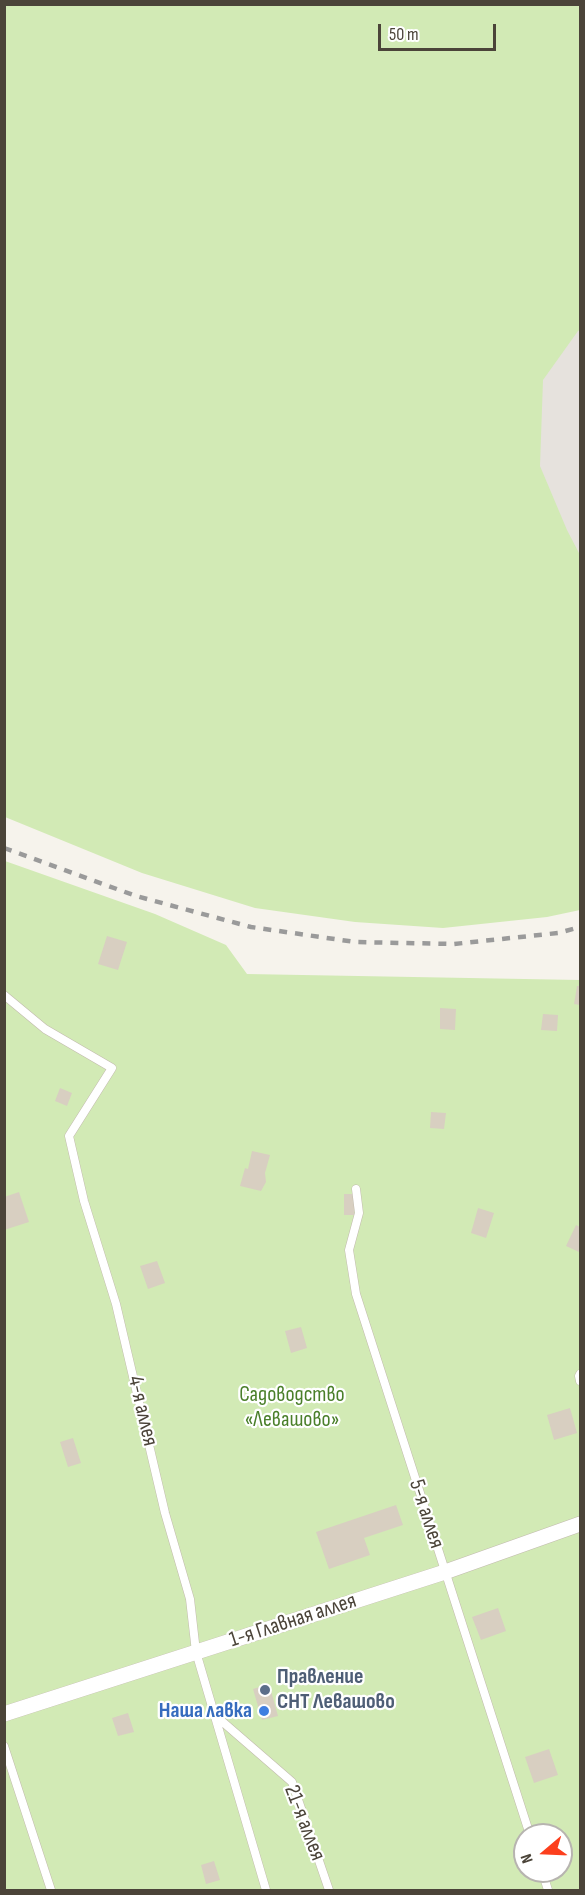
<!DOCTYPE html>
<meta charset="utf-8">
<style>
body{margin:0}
#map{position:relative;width:585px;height:1895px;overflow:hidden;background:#f6f3ec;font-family:"Sofia Sans Condensed",sans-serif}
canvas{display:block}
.frame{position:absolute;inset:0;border:6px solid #4b4439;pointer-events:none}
.north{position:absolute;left:513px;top:1823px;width:60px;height:60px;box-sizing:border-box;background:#fff;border:2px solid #b7b4b0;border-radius:50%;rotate:251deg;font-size:16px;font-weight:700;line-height:24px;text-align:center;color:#4b4439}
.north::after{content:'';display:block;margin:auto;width:21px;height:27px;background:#fc3f1d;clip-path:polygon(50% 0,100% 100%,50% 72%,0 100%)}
.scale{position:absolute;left:378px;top:24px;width:118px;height:27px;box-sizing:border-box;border:3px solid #4b4439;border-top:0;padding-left:8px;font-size:18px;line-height:21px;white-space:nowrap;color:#4b4439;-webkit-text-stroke:4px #fff;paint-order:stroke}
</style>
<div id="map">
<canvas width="585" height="1895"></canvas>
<div class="frame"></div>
<div class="north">N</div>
<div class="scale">50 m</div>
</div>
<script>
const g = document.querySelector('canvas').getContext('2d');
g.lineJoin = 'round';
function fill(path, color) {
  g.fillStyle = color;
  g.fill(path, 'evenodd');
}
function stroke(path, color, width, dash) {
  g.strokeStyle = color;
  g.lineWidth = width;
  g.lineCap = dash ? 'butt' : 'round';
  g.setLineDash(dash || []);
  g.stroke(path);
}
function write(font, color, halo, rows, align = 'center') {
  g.font = font + ' "Sofia Sans Condensed",sans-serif';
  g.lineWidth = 4.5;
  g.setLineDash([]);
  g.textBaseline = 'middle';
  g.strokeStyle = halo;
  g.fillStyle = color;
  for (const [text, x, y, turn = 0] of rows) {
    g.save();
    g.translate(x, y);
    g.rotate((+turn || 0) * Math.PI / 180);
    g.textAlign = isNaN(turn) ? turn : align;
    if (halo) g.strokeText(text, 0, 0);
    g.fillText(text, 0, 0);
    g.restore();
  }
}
fill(new Path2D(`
 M580 318V567L511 427Z`), '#e6e2dd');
fill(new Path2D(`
 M4 5H580V330L578 331 543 380 540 466 567 530 580 555V910L547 917 443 928 355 922 255 908 142 873 5 817Z
 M5 861 155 914 226 945 247 974 580 980V1890H5ZM525 1835H561V1871H525Z`), '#d2eab5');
fill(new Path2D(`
 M107 936 127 942 118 970 98 964Z
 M577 986H580V1005L574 1004Z
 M440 1008 456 1009 455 1030 440 1029Z
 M543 1014 558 1015 557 1031 541 1030Z
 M60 1088 72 1093 67 1106 55 1101Z
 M431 1112 446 1113 444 1129 430 1128Z
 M252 1151 270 1155 265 1173 266 1182 261 1191 240 1186 245 1168 248 1169Z
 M19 1192 29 1222 4 1230V1197Z
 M344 1194H354V1215H344Z
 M478 1208 494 1213 486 1238 471 1233Z
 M576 1225 580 1227 579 1252 566 1246Z
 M157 1261 165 1283 148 1289 140 1266Z
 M301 1327 307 1348 291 1353 285 1331Z
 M570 1408 577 1433 554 1440 547 1415Z
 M73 1438 81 1463 68 1467 60 1442Z
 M396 1505 403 1525 364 1538 370 1555 329 1569 316 1532Z
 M498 1608 506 1631 481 1640 472 1617Z
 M269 1684 278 1716 262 1720 253 1689Z
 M128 1713 134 1732 118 1736 112 1718Z
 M549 1749 558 1775 534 1783 525 1757Z
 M214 1861 220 1880 206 1884 201 1865Z`), '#d8cfc1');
const service = new Path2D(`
 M4 995 45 1029 112 1068 69 1136 84 1201 116 1304 165 1513 190 1599 196 1652 266 1890
 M356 1189 359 1213 349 1250 356 1294 530 1835
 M580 1374 579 1376 580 1381
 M217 1717 292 1782 329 1890
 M4 1746 51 1890
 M542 1871 548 1890`);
const minor = new Path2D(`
 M4 1714 445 1572 580 1524`);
stroke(service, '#c2bbae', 9);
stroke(minor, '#c2bbae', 16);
stroke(service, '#fff', 8);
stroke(minor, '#fff', 15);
stroke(new Path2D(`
 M4 848 136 896 251 927 355 942 454 944 558 933 580 927`), '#9a9a9a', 4.5, [8, 8]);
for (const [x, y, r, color] of [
 [265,1690,6,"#5c6f8a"],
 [264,1711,6,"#3f7fe0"]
]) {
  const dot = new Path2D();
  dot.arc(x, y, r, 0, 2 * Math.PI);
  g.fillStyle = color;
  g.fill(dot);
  stroke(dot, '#fff', 2);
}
write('22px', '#4a7f2a', '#fff', [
 ["Садоводство",292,1395],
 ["«Левашово»",292,1420]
]);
write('22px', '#4b4439', '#fff', [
 ["4-я аллея",142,1411,77],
 ["5-я аллея",426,1514,72],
 ["1-я Главная аллея",293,1621,-18],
 ["21-я аллея",304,1823,69]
]);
write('bold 22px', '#4e5e75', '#fff', [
 ["Правление",277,1677],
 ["СНТ Левашово",277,1702]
], 'left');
write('bold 22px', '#366cbe', '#fff', [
 ["Наша лавка",252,1711]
], 'right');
</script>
